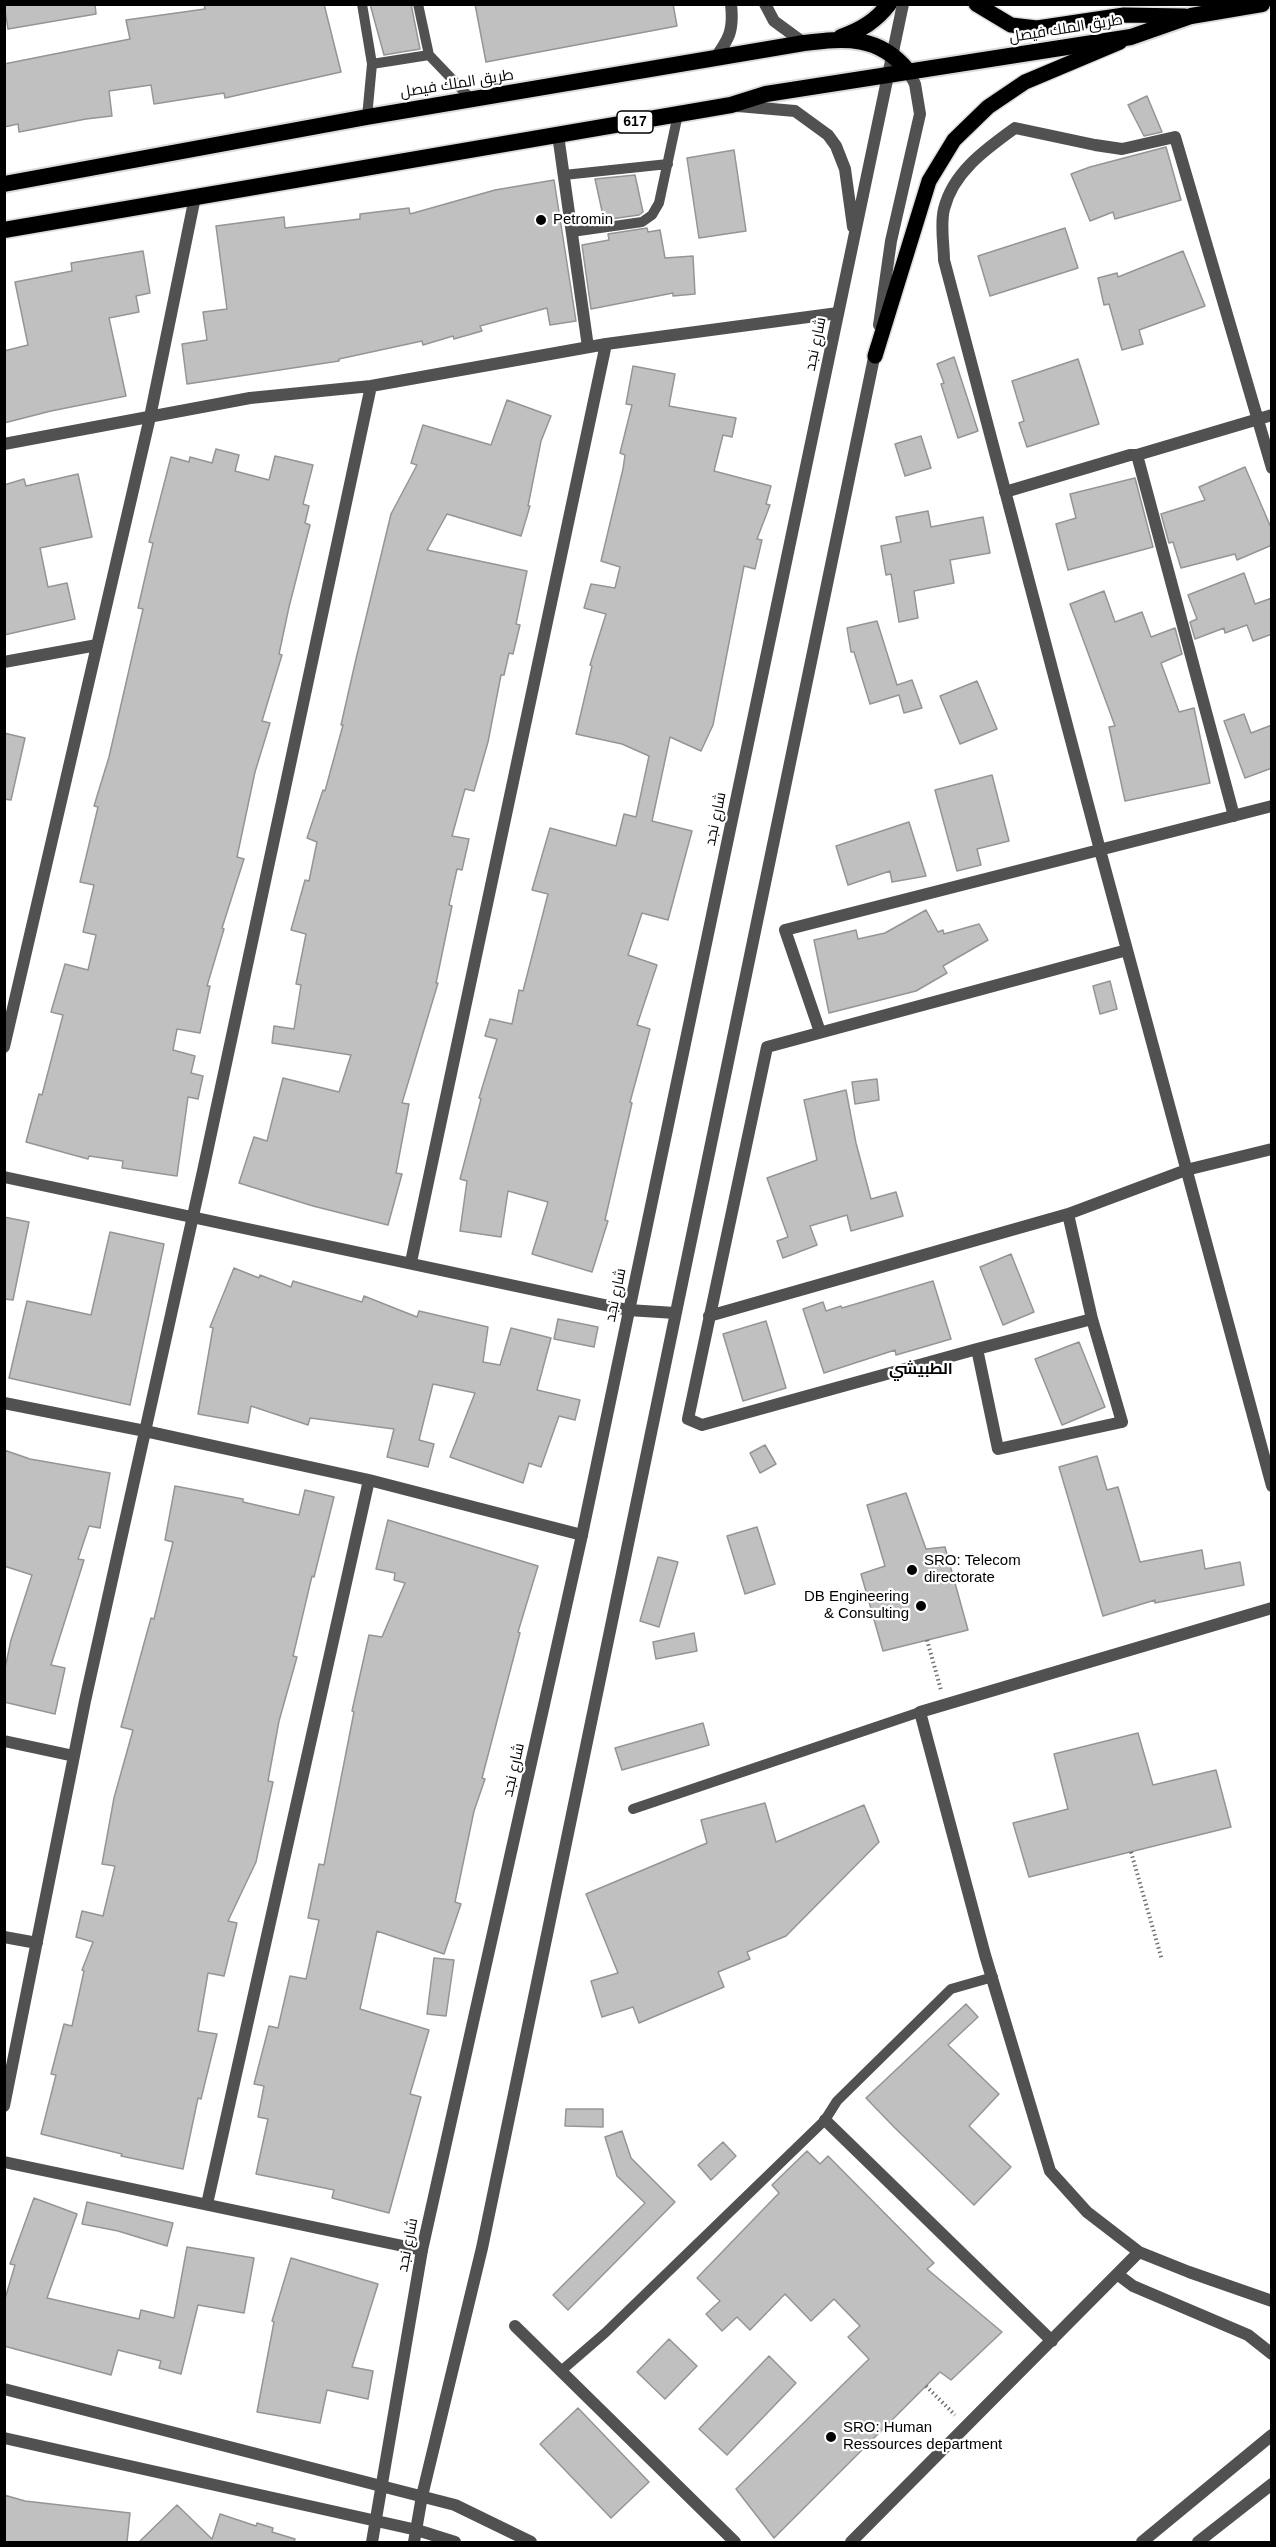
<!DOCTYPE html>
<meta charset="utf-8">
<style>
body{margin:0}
#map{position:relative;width:1276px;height:2547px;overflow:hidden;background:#fff;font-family:Helvetica,sans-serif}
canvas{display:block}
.frame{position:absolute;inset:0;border:6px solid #000;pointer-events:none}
</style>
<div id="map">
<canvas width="1276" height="2547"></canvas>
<div class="frame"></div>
</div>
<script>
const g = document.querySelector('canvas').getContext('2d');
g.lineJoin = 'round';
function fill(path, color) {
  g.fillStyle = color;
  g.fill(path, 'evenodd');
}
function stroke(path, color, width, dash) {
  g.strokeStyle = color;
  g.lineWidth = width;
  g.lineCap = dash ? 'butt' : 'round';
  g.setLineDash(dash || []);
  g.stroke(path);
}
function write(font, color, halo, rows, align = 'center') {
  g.font = font + ' Helvetica,Cairo,sans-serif';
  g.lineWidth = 4.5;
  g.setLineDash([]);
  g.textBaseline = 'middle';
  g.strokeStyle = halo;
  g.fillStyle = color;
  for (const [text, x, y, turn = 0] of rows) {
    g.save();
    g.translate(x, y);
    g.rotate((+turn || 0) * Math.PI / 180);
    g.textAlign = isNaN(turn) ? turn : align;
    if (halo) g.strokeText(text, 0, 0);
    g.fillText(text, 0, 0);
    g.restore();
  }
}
const building = new Path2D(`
 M4 4H95L96 14 8 29Z
 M204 4H324L341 72 225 98 224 93 154 104 151 85 109 91 112 116 86 119 19 132 18 124 4 127V64L130 39 126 20 205 9Z
 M370 4H411L420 49 384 55Z
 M475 4H673L677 26 486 62Z
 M1147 96 1162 132 1144 136 1128 105Z
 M1166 147 1181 200 1115 219 1113 212 1090 221 1071 174 1090 167Z
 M734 150 746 231 699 238 687 158Z
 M635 175 643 212 639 215 604 220 595 179Z
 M554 180 576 321 550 325 547 308 480 326 482 331 454 339 453 336 423 345 422 341 339 359V361L187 384 182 344 207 340 203 312 227 309 216 226 284 217 285 228 360 219V214L409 208 410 214 495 190Z
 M647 228 648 232 660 230 665 258 693 256 695 294 673 296V293L591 309 582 245 609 240 608 234Z
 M1065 228 1078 268 990 296 978 256Z
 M143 251 150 293 136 296 139 312 109 318 126 396 51 411 4 423V351L28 345 15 282 72 271 71 263Z
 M1183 251 1205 306 1139 330 1143 344 1122 350 1109 304 1104 305 1098 278 1117 273 1118 277Z
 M954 357 978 431 958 438 941 384 944 383 937 364Z
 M1078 359 1099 424 1027 447 1019 423 1024 421 1012 381Z
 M633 366 675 374 669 406 736 418 732 437 723 435 714 471 771 486 766 504 770 505 757 539 762 540 755 569 744 566 713 725 701 751 670 737 652 821 692 831 668 920 642 913 628 955 657 965 637 1025 650 1029 630 1102 632 1103 605 1220 608 1221 592 1272 532 1254 548 1202 508 1191 501 1237 460 1231 467 1181 460 1179 481 1099 479 1098 497 1039 485 1036 490 1019 512 1024 519 990 523 991 548 894 532 890 550 828 616 846 624 814 636 817 649 756 622 744 576 734 592 666 590 665 606 614 584 608 591 584 615 588 620 567 601 561 623 469 625 455 620 453 632 405 626 404Z
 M507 400 551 416 541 441 528 506H530L521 536 447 514 427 550 527 571 516 624 520 625 513 654 509 653 504 675H501L488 742 474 791 465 789 452 836 469 839 462 870 457 869 449 905 452 906 436 983H438L402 1103 409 1104 396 1173 402 1174 388 1225 313 1206 239 1183 254 1137 267 1141 283 1078 339 1092 351 1055 272 1043 274 1026 294 1029 301 985 296 984 306 934 291 930 305 880 309 881 317 842 307 838 323 790 325 791 343 725H341L356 659 391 514 417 465 411 463 423 425 491 445Z
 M921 436 931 468 905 476 895 444Z
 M216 449 239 455 235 471 269 480 275 456 313 465 303 504 309 506 305 523 310 525 289 607 279 654 282 655 262 721 270 723 255 772 237 857 244 859 222 928 224 929 207 986H210L200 1033 177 1029 173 1050 195 1056 191 1073 203 1076 198 1099 188 1097 177 1176 122 1168 123 1161 89 1156 88 1159 26 1142 39 1094 42 1095 63 1015 51 1012 65 964 88 970 96 935 83 932 94 885 80 882 98 807 94 806 109 757 143 609 138 608 153 543 149 542 171 457 189 462 190 457 212 463Z
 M1245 467 1272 530V545L1237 560 1235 554 1181 568 1173 542 1169 543 1161 514 1205 500 1199 487Z
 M78 474 92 537 40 548 48 587 67 583 75 619 4 635V485L24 479 26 486Z
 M1135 478 1153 547 1068 570 1056 524 1076 518 1070 494Z
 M928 511 931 527 983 517 990 553 950 560 954 583 914 591 918 618 899 622 891 574 886 575 881 546 901 542 896 517Z
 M1244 573 1255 604 1272 598V634L1253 641 1247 625 1225 633 1224 628 1195 639 1190 622 1197 619 1188 595Z
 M1104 591 1115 622 1142 612 1151 637 1175 628 1182 654 1161 663 1179 712 1194 708 1210 783 1125 801 1109 727 1115 726 1070 604Z
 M877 621 897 685 912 680 922 708 904 713 899 695 870 704 854 652H851L847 628Z
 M977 681 997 729 960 744 940 696Z
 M1244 714 1251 733 1272 725V768L1245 778 1224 721Z
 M4 733 25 738 11 800 4 799Z
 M992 775 1009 841 977 849 981 865 957 871 935 790Z
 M909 822 926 876 892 882 890 871 848 885 836 846Z
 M926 910 938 932 943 930 944 934 979 924 988 940 943 966 947 973 916 991 829 1013 814 940 856 930 858 939 885 933Z
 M1110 981 1117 1009 1100 1014 1093 986Z
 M877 1079 879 1100 855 1104 852 1082Z
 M846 1090 856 1143 871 1199 896 1192 903 1216 851 1231 847 1215 810 1226 817 1245 783 1258 777 1241 788 1237 767 1178 817 1160 804 1100Z
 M4 1217 29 1222 13 1300 4 1299Z
 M110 1232 164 1244 130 1405 9 1378 27 1301 91 1315Z
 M1011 1254 1034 1312 1003 1325 980 1267Z
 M234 1268 259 1278 260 1275 291 1287 293 1281 362 1302 364 1296 417 1317 419 1311 488 1327 483 1362 500 1365 511 1328 551 1338 537 1390 580 1400 575 1420 559 1416 541 1467 529 1463 523 1483 450 1457 475 1393 433 1384 419 1440 434 1444 428 1467 387 1457 394 1429 310 1418 308 1425 251 1406 248 1423 198 1414 213 1328 210 1327Z
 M933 1281 951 1339 896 1355 895 1350 824 1373 803 1309 823 1302 826 1311 841 1306 842 1308Z
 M558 1319 598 1327 594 1347 554 1339Z
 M766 1321 786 1388 743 1401 723 1334Z
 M1079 1342 1105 1407 1062 1425 1035 1359Z
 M765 1445 776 1464 760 1473 750 1453Z
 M4 1450 30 1459 110 1473 100 1528 89 1526 78 1559 84 1560 51 1665 65 1668 55 1714 4 1702V1673L11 1640 32 1575 4 1566Z
 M1097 1456 1107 1490 1118 1487 1140 1562 1202 1550 1205 1569 1240 1562 1244 1585 1155 1603V1600L1103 1616 1059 1467Z
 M175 1486 243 1499V1502L299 1515 305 1490 334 1497 314 1577 312 1576 293 1656 297 1657 279 1721 268 1781 273 1782 256 1862 228 1921 237 1923 224 1976 208 1973 198 2031 217 2034 201 2099 198 2098 183 2169 121 2156 122 2154 41 2134 56 2075 51 2074 64 2024 72 2026 84 1971 82 1970 93 1942 76 1937 82 1911 103 1916 115 1866 102 1864 114 1798 133 1730 121 1727 151 1618 154 1619 173 1542 165 1540Z
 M906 1493 926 1549 945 1547 968 1630 883 1651 861 1574 885 1566 867 1505Z
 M388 1520 538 1566 518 1632 520 1633 482 1778 485 1779 474 1811 455 1902 461 1904 444 1954 377 1931 360 2009 429 2030 410 2094 421 2097 389 2213 332 2198 334 2190 256 2174 268 2119 258 2117 264 2086 254 2084 269 2026 278 2028 290 1976 306 1979 319 1920 308 1918 319 1864 324 1865 354 1712 352 1711 369 1635 382 1637 405 1583 394 1580 395 1573 376 1569Z
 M757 1527 775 1584 745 1594 727 1536Z
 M658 1557 678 1562 659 1627 640 1621Z
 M694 1633 697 1651 656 1659 653 1642Z
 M703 1723 709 1745 622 1770 615 1748Z
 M1138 1733 1153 1785 1216 1770 1231 1827 1029 1877 1013 1823 1068 1809 1054 1754Z
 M765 1803 776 1842 864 1805 879 1842 786 1936 747 1952 750 1959 718 1972 724 1987 639 2023 633 2007 602 2017 591 1981 618 1973 586 1894 707 1843 701 1820Z
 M434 1958 454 1960 446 2016 427 2014Z
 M966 2004 978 2017 948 2045 999 2094 969 2126 1011 2167 974 2205 894 2127 866 2098Z
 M566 2109H603V2127L565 2126Z
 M622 2131 631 2158 675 2202 568 2310 553 2295 645 2203 617 2176 605 2137Z
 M723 2142 736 2156 711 2180 698 2165Z
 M807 2151 820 2164 828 2156 934 2263 927 2269 1002 2332 951 2380 940 2372 774 2538 736 2489 869 2359 848 2337 860 2326 834 2299 811 2321 785 2294 750 2330 737 2317 722 2331 706 2314 720 2301 697 2278 779 2193 772 2185Z
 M34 2198 77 2214 47 2298 139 2319 141 2310 174 2318 187 2247 254 2258 244 2313 198 2305 181 2374 159 2368 161 2361 118 2350 111 2375 4 2346V2302L15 2265 10 2264Z
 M87 2202 173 2223 167 2246 118 2231 82 2224Z
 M291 2258 378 2284 352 2367 373 2371 368 2399 327 2390 320 2423 257 2412 274 2322 272 2321Z
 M669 2339 697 2366 665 2399 637 2372Z
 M769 2356 796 2383 727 2455 699 2429Z
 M578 2408 649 2482 611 2518 540 2444Z
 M4 2495 25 2501 130 2513 127 2542H4Z
 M177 2505 212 2539 220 2514 256 2526 257 2523 273 2528 272 2532 295 2539 294 2542H139Z`);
fill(building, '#c0c0c0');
stroke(building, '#959595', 1.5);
const primary = new Path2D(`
 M976 4 1011 25 1037 28 1124 15 1185 16
 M875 356 929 181 954 140 988 107 1025 82 1120 42`);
const trunk = new Path2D(`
 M841 37C861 30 876 21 889 4
 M4 184 367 117 804 43C845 38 879 35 908 71
 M4 230 731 105 766 94 1131 37 1191 16 1262 4`);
stroke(primary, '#dbdbdb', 18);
stroke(trunk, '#dbdbdb', 20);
stroke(new Path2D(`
 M927 1640 941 1690
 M1131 1852 1162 1960
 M926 2386 955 2415`), '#737373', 4, [1.5, 3]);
stroke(new Path2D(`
 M362 4 372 64
 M418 4 429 55
 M367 117 372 64 429 55 472 100
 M564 175 668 164
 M572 232 642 222 652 215 659 203 678 114
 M633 1809 920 1712
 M561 2371 605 2333 825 2120 837 2101 951 1989 993 1977`), '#515151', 10);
stroke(new Path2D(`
 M558 135 588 347
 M4 444 250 398 371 386 606 344 838 313
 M1137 455 1272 415
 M1272 468 1175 137 1122 149 1095 145 1015 128C986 149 953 172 944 209 940 225 944 245 944 260L1100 850 1272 1486
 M1005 492 1130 455H1137L1234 816
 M4 662 97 645
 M820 1032 785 930 1272 806
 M4 1047 150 417 195 197
 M4 1177 628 1310 675 1313
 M1068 1214 1186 1170 1272 1149
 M411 1262 606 344
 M709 1316 1068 1214 1092 1319 1122 1422 998 1449 977 1349 702 1425 688 1419 767 1047 1127 950
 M977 1349 1092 1319
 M4 1403 145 1431 369 1480 582 1535
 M1272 1608 920 1712 985 1955 1050 2171 1087 2212 1139 2252 1189 2272 1272 2301
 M4 1741 74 1756
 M4 1937 37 1943
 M4 2106 85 1701 203 1171 371 386
 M825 2120 1052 2341
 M4 2162 422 2250
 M207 2204 369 1480
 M1117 2274 1133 2286 1248 2335 1272 2354
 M515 2326 735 2542
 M851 2542 1139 2252
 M1142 2542 1272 2435
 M1198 2542 1272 2484`), '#515151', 12);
stroke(new Path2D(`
 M765 4 774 21 804 43
 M714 60C729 39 734 31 731 4
 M738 106 795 111 828 135 836 146 845 169 853 227
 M879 325 891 241 920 114 915 84 908 71
 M4 2389 455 2505 531 2542
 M4 2438 417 2530 455 2542
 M372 2542 422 2250 582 1535 903 4
 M414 2542 422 2496 482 2248 876 348`), '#515151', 12);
stroke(primary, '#000', 15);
stroke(trunk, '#000', 16);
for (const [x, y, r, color] of [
 [541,220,6,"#000"],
 [912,1570,6,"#000"],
 [921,1606,6,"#000"],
 [831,2437,6,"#000"]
]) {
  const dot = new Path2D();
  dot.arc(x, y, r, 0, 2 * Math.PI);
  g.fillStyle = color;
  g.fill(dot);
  stroke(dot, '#fff', 2);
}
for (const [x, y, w] of [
 [635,122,36]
]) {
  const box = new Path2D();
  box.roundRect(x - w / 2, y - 11, w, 22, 4.5);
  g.fillStyle = '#fff';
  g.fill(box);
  stroke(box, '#000', 1.5);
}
write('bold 14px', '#000', null, [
 ["617",635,122]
]);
write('15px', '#000', '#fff', [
 ["طريق الملك فيصل",1066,29,-9],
 ["طريق الملك فيصل",457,84,-9],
 ["شارع نجد",816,344,-78],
 ["شارع نجد",716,819,-78],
 ["شارع نجد",616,1295,-78],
 ["شارع نجد",514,1770,-77],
 ["شارع نجد",408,2245,-79]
]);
write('15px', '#000', '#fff', [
 ["Petromin",553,220],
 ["SRO: Telecom",924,1561],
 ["directorate",924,1578],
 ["DB Engineering",909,1597,"right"],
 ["& Consulting",909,1614,"right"],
 ["SRO: Human",843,2428],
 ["Ressources department",843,2445]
], 'left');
write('bold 16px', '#000', '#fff', [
 ["الطبيشي",921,1370]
]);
</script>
